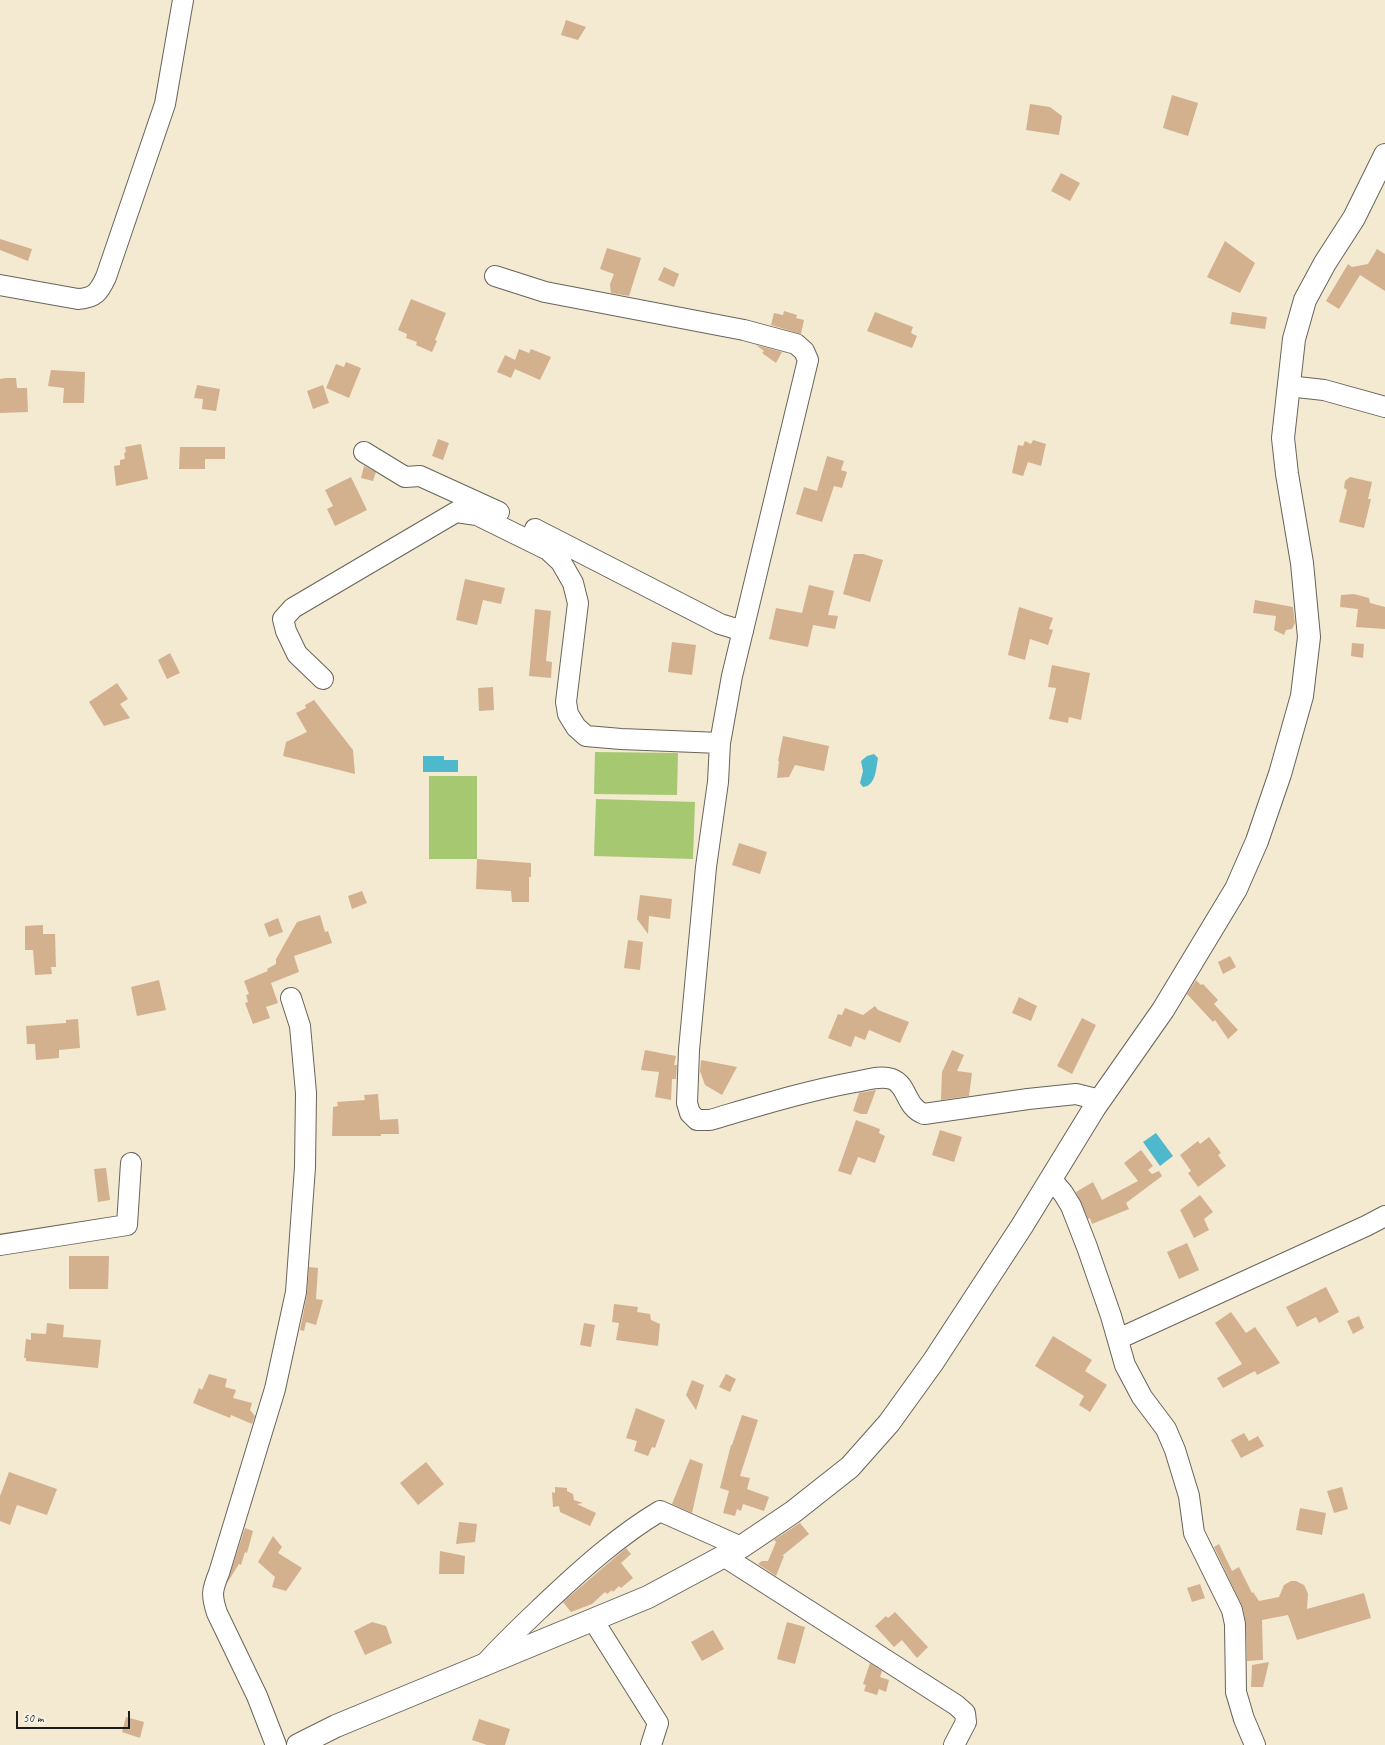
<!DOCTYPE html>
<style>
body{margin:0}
#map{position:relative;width:1385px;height:1745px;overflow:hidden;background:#f4e9d1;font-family:Caveat,sans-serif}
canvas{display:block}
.scale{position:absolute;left:16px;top:1711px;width:114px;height:18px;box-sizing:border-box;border:2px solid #1c1c1c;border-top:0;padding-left:5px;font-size:12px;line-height:14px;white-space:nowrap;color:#1c1c1c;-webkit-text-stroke:3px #fbf7ec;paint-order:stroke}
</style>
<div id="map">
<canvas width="1385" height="1745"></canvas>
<div class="scale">50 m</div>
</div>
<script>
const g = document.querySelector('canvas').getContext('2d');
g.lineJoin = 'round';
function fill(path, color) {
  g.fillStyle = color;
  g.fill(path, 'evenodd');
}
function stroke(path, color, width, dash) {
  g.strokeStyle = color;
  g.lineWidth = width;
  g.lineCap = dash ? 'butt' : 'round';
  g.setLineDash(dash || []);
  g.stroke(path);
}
fill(new Path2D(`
 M595 752 678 753 677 795 594 794Z
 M429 776H477V859H429Z
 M596 799 695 802 693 859 594 856Z`), '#a5c871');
fill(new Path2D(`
 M874 754 878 758C876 768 876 786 863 787L860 783 863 771 861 761 867 756Z
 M423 756H444V760H458V772H423Z
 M1156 1133 1173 1156 1160 1166 1143 1142Z`), '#4eb8cc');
fill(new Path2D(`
 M566 20 586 27 578 40 561 35Z
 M1172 95 1198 103 1188 136 1163 128Z
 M1030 104 1050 107 1062 116 1059 135 1026 130Z
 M1061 173 1080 183 1070 201 1051 191Z
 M0 239 32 249 28 261 0 250Z
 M1225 241 1255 263 1240 293 1207 277Z
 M607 248 641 258 629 296 611 293 610 284 614 274 600 269Z
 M1377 249 1385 254V291L1360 275 1339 309 1326 301 1348 264 1352 267 1368 264Z
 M664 267 679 274 674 287 658 280Z
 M411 299 446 313 435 340 437 341 432 352 416 345 417 342 406 338 407 334 398 330Z
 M784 311 797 315 796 318 804 320 801 334 771 325 774 313 783 315Z
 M875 312 913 327 911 333 917 336 912 348 867 331Z
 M1232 312 1267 317 1265 329 1230 324Z
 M756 345 782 352 776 363 762 353 764 351Z
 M519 349 529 353 531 349 551 357 540 380 515 369 511 378 497 372 505 355 515 360Z
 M346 362 361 368 349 398 326 388 336 364 344 367Z
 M51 370 85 372 84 403H63L64 388 48 386Z
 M6 378H16L17 388H27L28 412 0 413V379Z
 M197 385 220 389 216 411 202 409 203 399 194 398Z
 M323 385 329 403 313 409 307 391Z
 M438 439 449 443 443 460 432 456Z
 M1033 440 1046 444 1041 466 1028 462 1023 476 1012 473 1018 445 1023 446 1025 441 1031 444Z
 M141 444 148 479 116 486 114 466 120 465V460L125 459 124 453 126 452 125 447Z
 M180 447H225V459H205V469H179Z
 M827 456 844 461 841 470 847 472 842 488 834 486 822 522 796 514 804 487 817 491Z
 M364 466 376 472 373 481 361 478Z
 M351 477 367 510 335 526 327 509 333 506 325 490Z
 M1350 477 1372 482 1368 499H1371L1364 528 1339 522 1347 490 1344 488 1345 481Z
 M854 554H863L883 560 870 602 843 594Z
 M465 579 505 588 501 604 483 600 477 625 456 620Z
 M809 585 834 591 828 615 838 616 835 629 813 625 808 647 769 639 776 608 802 613Z
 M1354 594 1369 598 1370 603 1385 607V629L1356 627 1358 609 1340 607 1341 595Z
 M1255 600 1293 607 1295 623 1292 629 1286 630 1284 635 1274 630 1276 616 1253 613Z
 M1019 607 1053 618 1049 629 1053 630 1048 645 1030 639 1025 660 1008 655Z
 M535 609 551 611 546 661 552 662 551 678 529 676Z
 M672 642 696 645 692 675 668 672Z
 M1352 643 1364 644 1363 658 1351 656Z
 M170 653 180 673 167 679 158 660Z
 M1052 665 1090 673 1081 720 1069 717 1068 723 1049 719 1056 688 1048 687Z
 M117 683 128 699 120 704 130 718 104 726 89 702Z
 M493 687 494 710 479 711 478 688Z
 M314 700 353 750 355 774 283 756 286 742 307 732 296 713 306 708 305 705Z
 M783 736 829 746 824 771 795 765 789 777 777 778 779 761H778Z
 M739 843 767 852 760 874 732 865Z
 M477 859 531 863V877H529V902H512L511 891 476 889Z
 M362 891 367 903 352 909 348 896Z
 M640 895 672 899 670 919 649 916 648 934 637 919Z
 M320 915 325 932 328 931 332 943 294 956 299 972 271 983 278 1003 266 1007 270 1018 253 1024 245 1003 248 1002 246 995 249 994 244 981 268 971 267 969 276 964V959L297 922Z
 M278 918 283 932 269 937 264 924Z
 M43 925V934H55L56 967H51L52 974 35 975 33 950H25V926Z
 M628 940 643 942 640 970 624 968Z
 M1230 956 1236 967 1223 974 1218 962Z
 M159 980 166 1010 137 1016 131 987Z
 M1196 980 1201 985 1203 984 1218 1000 1214 1004 1238 1030 1228 1039 1215 1020 1213 1022 1187 994Z
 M1019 997 1037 1006 1031 1021 1012 1013Z
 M875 1006 878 1010 909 1022 900 1043 869 1030 865 1040 855 1036 851 1047 828 1038 838 1014 842 1015 845 1008 863 1015Z
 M1082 1018 1096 1025 1072 1074 1057 1066Z
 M78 1019 80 1048 59 1050V1058L36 1060 35 1044H27L26 1026 66 1023V1020Z
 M645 1050 676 1056 674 1065H677L676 1079H672L671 1100 655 1097 659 1072 641 1070Z
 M952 1050 964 1055 957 1071 972 1073 969 1096 941 1100 942 1072Z
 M701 1060 737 1067 722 1095 705 1085 700 1071Z
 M876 1090 867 1114H861L853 1111 859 1093Z
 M378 1094 380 1120 398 1119 399 1134H381V1136H332L333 1107 338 1106 337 1102 365 1100 364 1095Z
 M856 1120 880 1129 879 1133 885 1136 875 1163 858 1157 851 1175 838 1171Z
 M940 1130 962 1137 954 1162 932 1155Z
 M1209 1137 1221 1153 1218 1155 1226 1166 1198 1187 1188 1173 1191 1171 1180 1155 1198 1141 1200 1144Z
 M1141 1150 1153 1166 1148 1170 1152 1174 1159 1171 1162 1176 1126 1203 1129 1209 1092 1224 1090 1218 1088 1219 1076 1192 1093 1182 1102 1200 1138 1181 1124 1163Z
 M106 1168 110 1200 98 1202 94 1169Z
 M1200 1195 1213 1212 1204 1219 1209 1230 1194 1238 1180 1210Z
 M1187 1243 1199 1270 1179 1279 1167 1252Z
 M69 1256H109L108 1289H69Z
 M309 1267 318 1268 316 1299 323 1300 316 1325 306 1322 304 1331 300 1330 307 1294Z
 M1326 1287 1339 1312 1319 1323 1316 1317 1297 1327 1286 1307Z
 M614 1304 638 1307 637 1312 650 1314 651 1320 660 1324 658 1346 616 1340 619 1323 612 1322Z
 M1231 1312 1246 1333 1255 1327 1280 1363 1257 1375 1255 1371 1223 1388 1217 1378 1242 1364 1215 1323Z
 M1359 1316 1364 1328 1353 1334 1347 1321Z
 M47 1323 64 1325 63 1337 101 1340 98 1368 26 1361V1358H24L26 1339 31 1340V1333L46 1334Z
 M584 1323 595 1325 591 1347 580 1345Z
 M1053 1336 1092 1360 1085 1371 1107 1385 1090 1412 1079 1405 1084 1396 1035 1366Z
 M209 1374 227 1379 225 1387 236 1390 233 1398 252 1403 250 1410 255 1416 252 1424 231 1415 230 1418 193 1403 199 1388 202 1390Z
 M726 1374 736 1379 730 1392 719 1387Z
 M692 1380 704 1385 696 1410 686 1395Z
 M636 1408 665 1420 655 1448 652 1447 648 1456 634 1451 637 1441 626 1438Z
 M742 1415 758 1420 740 1476 750 1478 747 1489 769 1497 764 1511 743 1504 741 1511 737 1509 735 1516 723 1513 729 1491 720 1488 731 1445H732Z
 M1244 1433 1249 1441 1258 1436 1264 1446 1241 1458 1231 1440Z
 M690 1459 703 1464 692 1513 672 1504Z
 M426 1462 444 1484 418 1505 400 1483Z
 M9 1472 57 1489 47 1515 17 1505 10 1525 0 1521V1496Z
 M555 1487 567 1488V1491L573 1494 574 1500 583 1503 577 1504 596 1513 590 1526 560 1512 559 1506 553 1507 552 1492 555 1493Z
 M1342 1487 1348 1509 1334 1513 1327 1491Z
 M1300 1508 1326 1513 1322 1535 1296 1530Z
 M459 1522 477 1524 475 1542 456 1544Z
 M800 1523 809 1534 782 1556H784L776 1576 758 1564 762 1561H768L776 1542 774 1540Z
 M245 1528 253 1531 247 1553 245 1552 241 1565 239 1564 227 1583Z
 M273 1536 282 1547 278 1553 302 1568 286 1591 272 1587 275 1577 258 1562Z
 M1219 1544 1232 1571 1239 1567 1252 1593 1253 1592 1259 1601 1279 1597 1284 1585 1291 1581H1296L1304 1585 1306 1589 1308 1594 1307 1609 1364 1593 1371 1618 1297 1640 1288 1615 1262 1620 1263 1660 1247 1661 1246 1624 1243 1608 1214 1547Z
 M626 1548 631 1554 621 1563 633 1578 621 1588 619 1586 613 1592 612 1590 607 1594 605 1592 592 1604 571 1612 563 1602Z
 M440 1551 465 1556 464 1574H439Z
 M1200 1584 1205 1598 1192 1602 1187 1588Z
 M895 1612 928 1647 917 1658 902 1640 894 1647 875 1626 886 1616 888 1618Z
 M372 1622 386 1626 392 1643 365 1655 354 1631Z
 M787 1622 805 1627 795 1664 777 1659Z
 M713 1630 724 1649 702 1661 691 1642Z
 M1269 1662 1263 1687H1251L1252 1665Z
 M870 1663 882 1671 880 1677 889 1680 886 1692 879 1689 877 1695 864 1691 866 1685 863 1684Z
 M126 1717 144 1722 140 1738 122 1732Z
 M479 1719 510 1729 505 1745H487L472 1740Z`), '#d3b18f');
const minor = new Path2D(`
 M495 276 545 292 744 330 796 344 804 351 808 360 732 676 720 743 718 782 706 867 689 1050 687 1103 690 1113 697 1120H710C758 1106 806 1091 855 1082 867 1080 880 1075 892 1079 908 1085 905 1107 924 1114L1028 1099 1076 1094 1100 1100
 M0 285 78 299C95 298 99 292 106 277L165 104 183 0
 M1288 386 1324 390 1385 407
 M364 452 405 477 420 476 499 512
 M535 529 720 624 743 631
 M323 679 297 654 286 631 283 619 293 608 456 512 477 515 548 550 561 562 573 583 578 603 566 702 568 714 576 727 586 736 621 739 720 743
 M1051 1179 1063 1193 1071 1206 1087 1247 1111 1316 1125 1365 1142 1397 1166 1429 1175 1450 1189 1496 1194 1533 1232 1610 1235 1624 1236 1692 1244 1719 1255 1745
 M0 1245 127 1225 131 1163
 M1118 1339 1366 1226 1385 1216
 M725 1557 956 1705 965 1713 966 1722 954 1745
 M593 1620 658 1723 651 1745
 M483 1666C504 1642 527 1621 550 1599 584 1567 620 1535 660 1511L741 1547
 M276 1745 257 1696 217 1613C211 1595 212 1590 219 1573L275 1389 296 1292 305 1167 306 1093 300 1026 291 998`);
const major = new Path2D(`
 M298 1745 336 1726 648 1597 741 1547 793 1512 850 1467 889 1423 933 1362 1022 1226 1095 1107 1163 1010 1236 889 1257 841 1280 774 1302 696 1309 637 1302 563 1287 474 1283 438 1294 339 1305 300 1325 263 1354 218 1385 155`);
stroke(minor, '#68645b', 22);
stroke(major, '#68645b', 24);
stroke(minor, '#fff', 20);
stroke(major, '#fff', 22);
</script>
